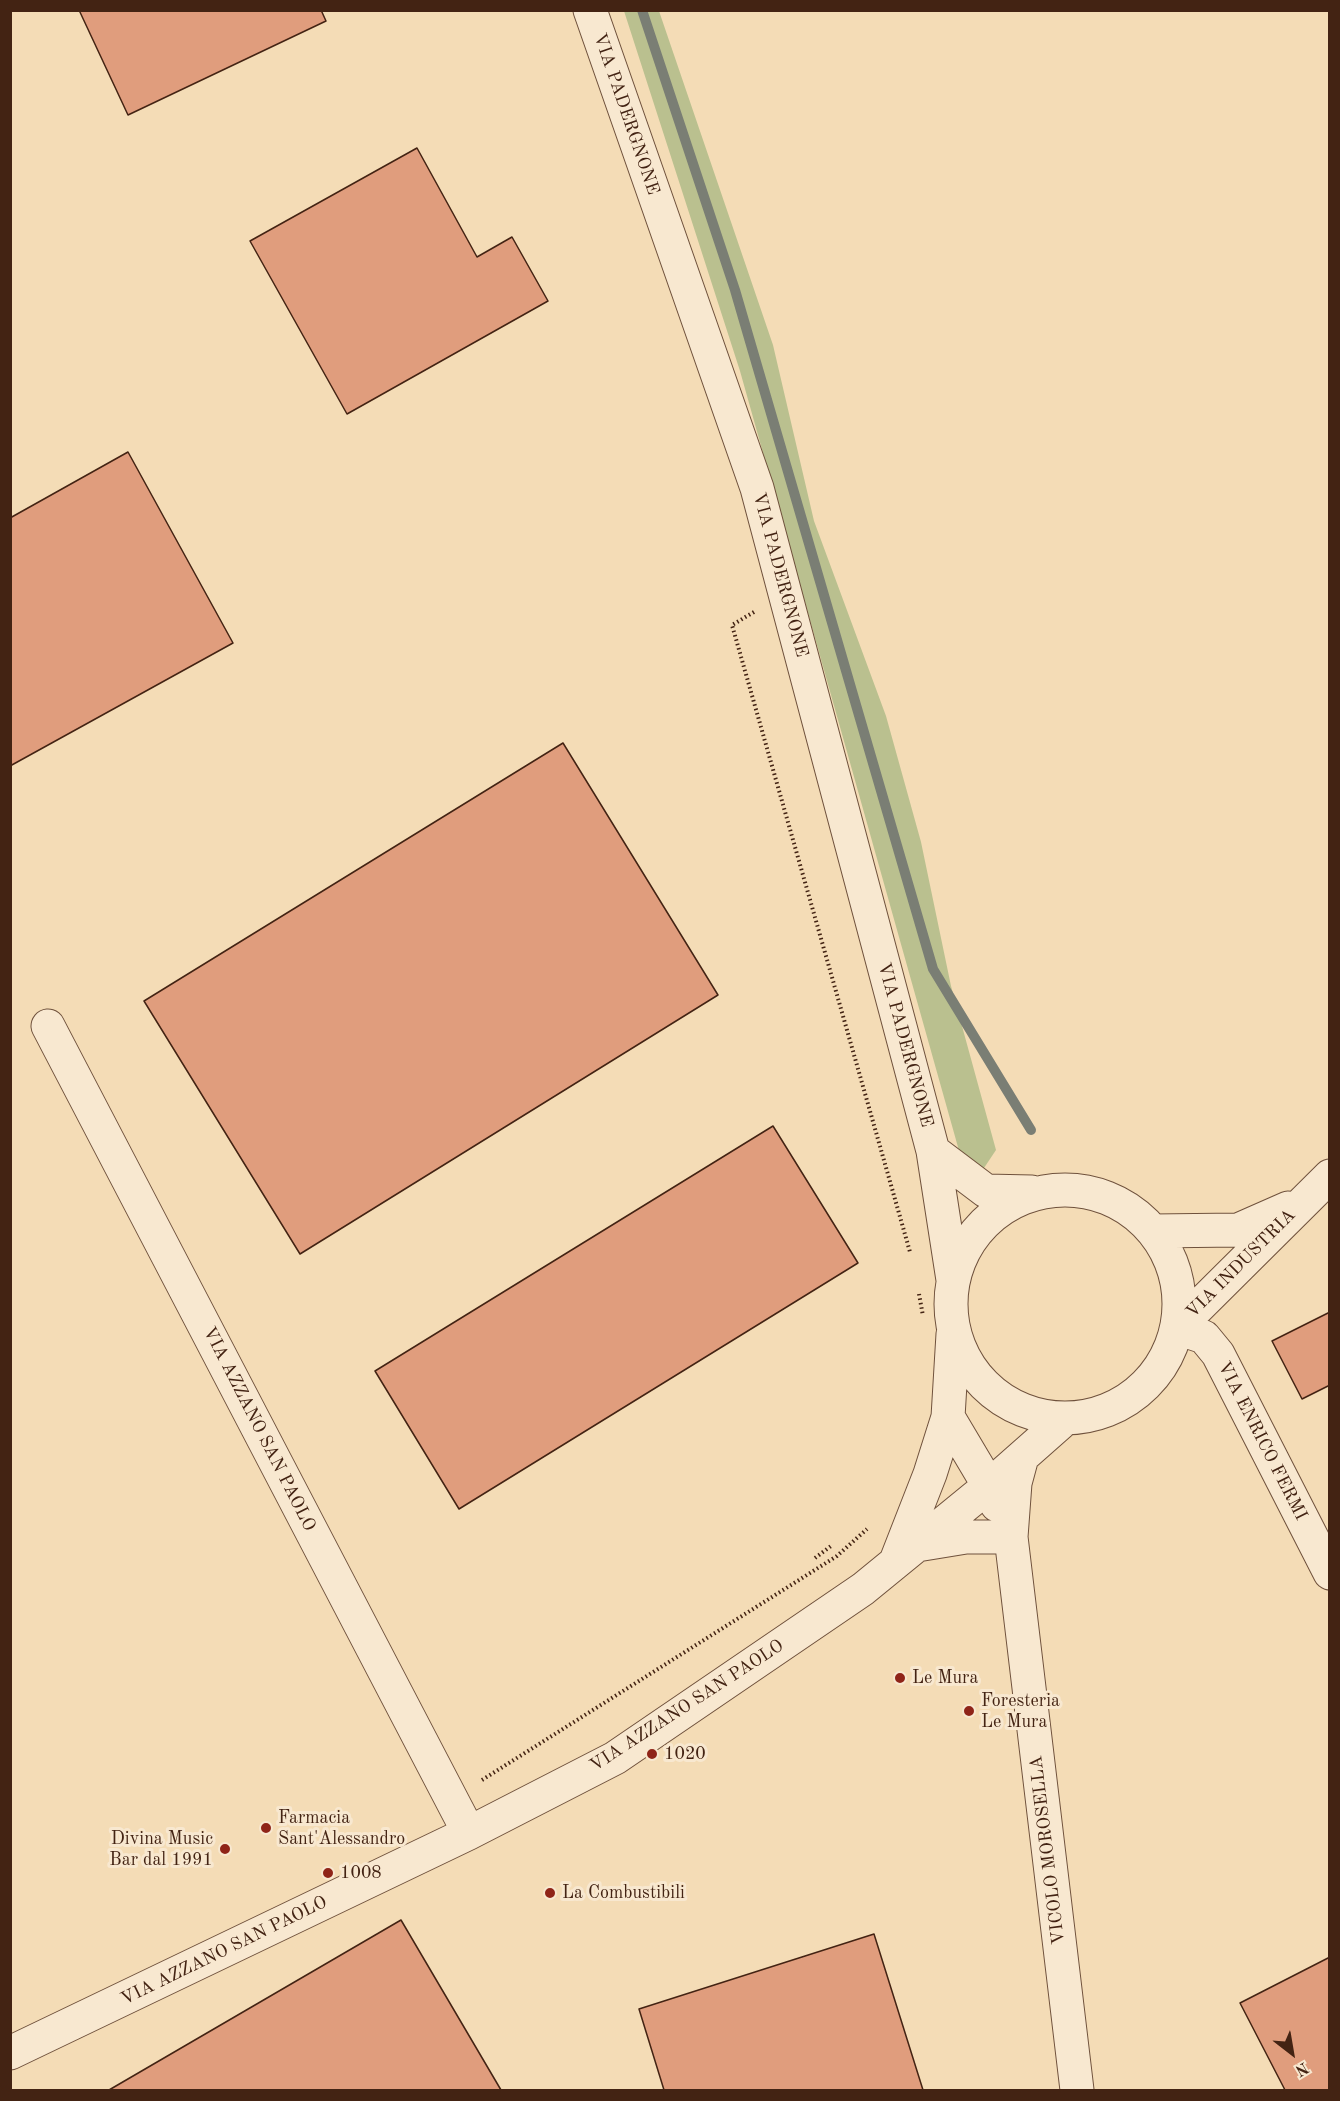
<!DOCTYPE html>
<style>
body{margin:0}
#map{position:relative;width:1340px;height:2101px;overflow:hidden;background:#f4dcb6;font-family:"Old Standard TT",serif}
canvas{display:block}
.frame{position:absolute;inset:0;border:12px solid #432313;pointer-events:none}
.north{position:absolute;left:1262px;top:2023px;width:60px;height:60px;-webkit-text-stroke:4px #f8e8d0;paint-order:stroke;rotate:149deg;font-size:16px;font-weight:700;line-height:24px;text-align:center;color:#432313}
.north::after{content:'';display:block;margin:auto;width:21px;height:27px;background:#432313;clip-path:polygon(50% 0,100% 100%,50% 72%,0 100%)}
</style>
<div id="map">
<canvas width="1340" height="2101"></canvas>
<div class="frame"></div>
<div class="north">N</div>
</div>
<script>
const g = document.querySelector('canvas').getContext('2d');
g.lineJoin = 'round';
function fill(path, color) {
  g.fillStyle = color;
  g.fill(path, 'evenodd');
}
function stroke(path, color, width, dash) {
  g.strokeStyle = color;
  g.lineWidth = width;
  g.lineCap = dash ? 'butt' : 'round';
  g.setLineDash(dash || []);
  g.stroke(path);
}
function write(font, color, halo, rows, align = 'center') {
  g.font = font + ' "Old Standard TT",serif';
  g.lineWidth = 6;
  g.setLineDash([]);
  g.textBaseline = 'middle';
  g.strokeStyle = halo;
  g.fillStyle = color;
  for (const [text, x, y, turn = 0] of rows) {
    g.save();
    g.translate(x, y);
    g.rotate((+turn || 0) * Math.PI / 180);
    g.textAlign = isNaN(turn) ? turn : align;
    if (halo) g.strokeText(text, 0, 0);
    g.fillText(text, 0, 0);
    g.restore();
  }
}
fill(new Path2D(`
 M624 11H659L773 345 814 521 886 716 921 842 951 986 996 1150 976 1180 965 1172 740 371Z`), '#bac08f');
stroke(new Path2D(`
 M642 10 735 290 933 969 1031 1130`), '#7a7e74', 10);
const building = new Path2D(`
 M79 10H321L326 21 128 115Z
 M417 148 477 257 512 237 548 301 347 414 250 241Z
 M128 452 233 643 10 766V518Z
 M563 743 718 995 300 1254 144 1001Z
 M773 1126 858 1263 459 1509 375 1371Z
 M1330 1312V1385L1302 1399 1272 1341Z
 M401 1920 501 2090H109Z
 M874 1934 923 2090H664L639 2009Z
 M1330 1957V2090H1285L1240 2003Z`);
fill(building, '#e09d7d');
stroke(building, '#432313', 1.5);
const minor = new Path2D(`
 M590 10 757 488 933 1151 953 1280
 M48 1026 469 1833
 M933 1151 986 1191 1032 1192
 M951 1304a114 114 0 1 1 228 0a114 114 0 1 1-228 0Z
 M1153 1231 1238 1230 1288 1208
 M1177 1328 1204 1337 1218 1354 1330 1573
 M1177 1328 1330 1176
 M948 1417 989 1486 997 1505
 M1022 1457 1015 1483 1011 1537 1077 2090
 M917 1545 966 1537H1011
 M896 1561 930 1474 948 1417 953 1334
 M10 2053 469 1833 615 1758 863 1589 989 1486 1066 1418`);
stroke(minor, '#6f513c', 35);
stroke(new Path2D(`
 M754 612 732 625 910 1252
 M919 1294 923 1316
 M815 1558 831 1546
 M482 1780 837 1556 867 1529`), '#432313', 4, [1.5, 3]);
stroke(minor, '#f8e8d0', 33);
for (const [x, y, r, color] of [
 [900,1678,6,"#8f2418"],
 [969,1711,6,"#8f2418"],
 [652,1754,6,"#8f2418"],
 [266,1828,6,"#8f2418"],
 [225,1849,6,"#8f2418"],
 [328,1873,6,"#8f2418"],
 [550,1893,6,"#8f2418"]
]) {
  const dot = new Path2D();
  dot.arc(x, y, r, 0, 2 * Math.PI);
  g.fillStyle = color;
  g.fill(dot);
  stroke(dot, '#f8e8d0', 2);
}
write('18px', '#432313', '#f8e8d0', [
 ["VIA PADERGNONE",626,114,71],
 ["VIA PADERGNONE",780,575,75],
 ["VIA PADERGNONE",905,1045,75],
 ["VIA INDUSTRIA",1241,1264,-45],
 ["VIA AZZANO SAN PAOLO",259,1429,63],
 ["VIA ENRICO FERMI",1262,1441,63],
 ["VIA AZZANO SAN PAOLO",687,1706,-33],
 ["VICOLO MOROSELLA",1048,1850,-97],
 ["VIA AZZANO SAN PAOLO",224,1951,-26]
]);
write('18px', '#432313', '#f8e8d0', [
 ["Le Mura",912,1678],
 ["Foresteria",981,1701],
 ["Le Mura",981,1722],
 ["1020",664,1754],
 ["Farmacia",278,1818],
 ["Sant'Alessandro",278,1839],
 ["Divina Music",213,1839,"right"],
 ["Bar dal 1991",213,1860,"right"],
 ["1008",340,1873],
 ["La Combustibili",562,1893]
], 'left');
</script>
